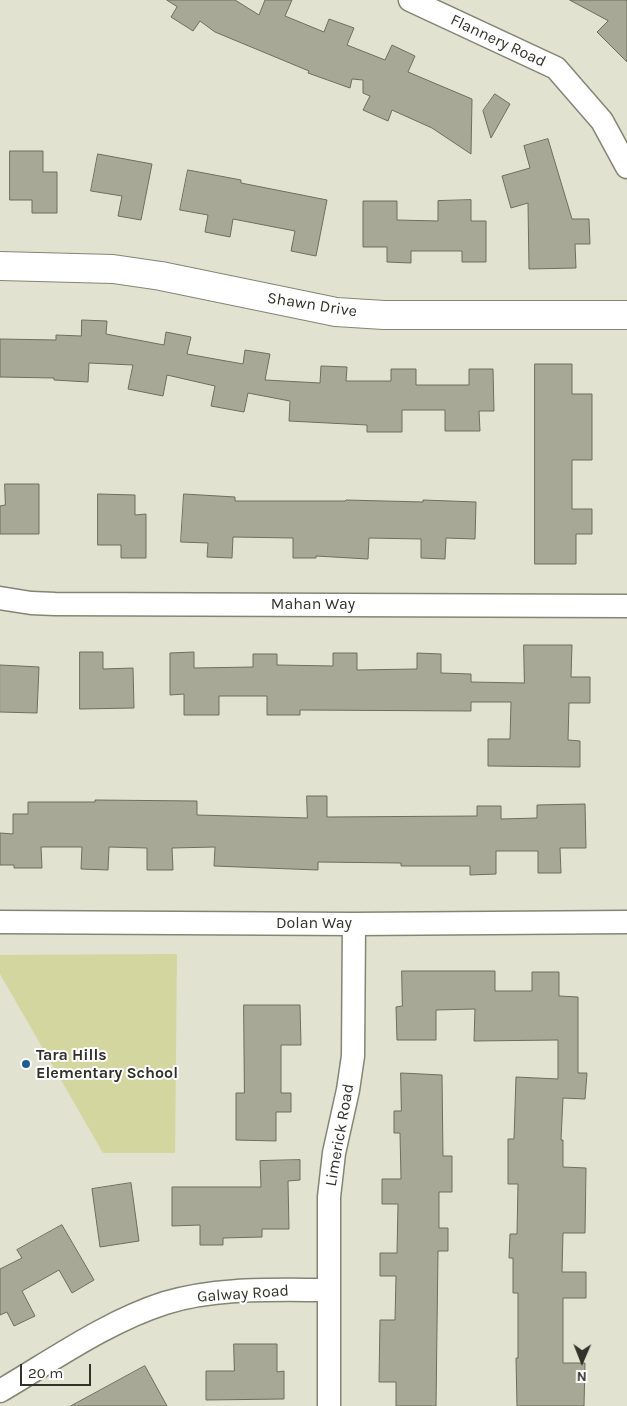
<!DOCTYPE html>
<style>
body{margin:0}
#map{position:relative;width:627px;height:1406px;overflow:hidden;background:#e1e2cf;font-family:Karla,sans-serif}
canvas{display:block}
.north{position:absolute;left:557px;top:1336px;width:50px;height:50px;-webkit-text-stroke:4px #fff;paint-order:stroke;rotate:181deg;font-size:14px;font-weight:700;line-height:20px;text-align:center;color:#32322b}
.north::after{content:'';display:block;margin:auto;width:18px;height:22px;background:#32322b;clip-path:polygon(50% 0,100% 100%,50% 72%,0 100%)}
.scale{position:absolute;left:20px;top:1364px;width:71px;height:22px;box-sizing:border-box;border:2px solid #32322b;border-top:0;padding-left:6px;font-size:15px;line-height:18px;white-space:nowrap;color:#32322b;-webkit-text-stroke:4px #fff;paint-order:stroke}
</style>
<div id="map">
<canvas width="627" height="1406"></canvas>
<div class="north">N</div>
<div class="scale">20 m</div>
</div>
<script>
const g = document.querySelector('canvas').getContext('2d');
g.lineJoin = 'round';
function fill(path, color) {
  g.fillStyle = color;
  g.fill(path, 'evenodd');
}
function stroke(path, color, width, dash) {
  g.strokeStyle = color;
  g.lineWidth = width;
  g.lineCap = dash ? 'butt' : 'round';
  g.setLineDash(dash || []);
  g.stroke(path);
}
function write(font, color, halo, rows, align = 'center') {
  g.font = font + ' Karla,sans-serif';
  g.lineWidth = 4;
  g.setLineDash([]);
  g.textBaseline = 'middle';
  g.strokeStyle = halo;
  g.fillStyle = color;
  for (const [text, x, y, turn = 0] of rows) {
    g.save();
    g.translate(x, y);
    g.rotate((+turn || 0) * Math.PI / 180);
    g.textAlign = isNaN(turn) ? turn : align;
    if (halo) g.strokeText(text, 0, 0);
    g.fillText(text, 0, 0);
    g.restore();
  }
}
fill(new Path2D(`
 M177 954 175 1153H103L0 974V955Z`), '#d4d69f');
const building = new Path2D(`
 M167 0H235L259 15 265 0H292L285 16 324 32 329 19 354 28 347 45 385 60 392 45 415 56 408 72 472 99 471 154 432 128 392 110 388 121 363 110 370 96 363 93V80L352 79 350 88 308 73 309 71 215 32 200 21 193 31 171 17 177 7Z
 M570 0H627V62L597 32 608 21Z
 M495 94 510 104 491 138 483 111Z
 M548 139 572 219H589L590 244H575L576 268 529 269 528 203 511 208 502 176 530 168 524 146Z
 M10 151H43V172H57V213H32V200H10Z
 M98 154 152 164 141 220 118 216 122 196 91 191Z
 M188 170 241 180V183L327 200 316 256 291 251 295 231 233 219 230 237 205 232 208 215 180 210Z
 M471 200V221H486V262H462V251H411V263L387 262V247H363V201H397V220L438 221V201Z
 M82 320 107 321 106 334 164 345 166 332 191 337 187 354 243 364 245 350 270 354 265 380 320 383 321 366 347 367 346 381H391V369H416V385H469V369H493L494 411H479L480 431H445V410H402V432H367V425L289 421 290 401 248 393 244 412 211 406 215 386 167 375 163 396 128 389 133 365 89 363 88 382 54 380V378L0 377V339L56 340V335L81 336Z
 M535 364H572V394H592V460H572V509H592V534H576V564H535Z
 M5 484H39V534H0V506L5 505Z
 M98 494 135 495V515L146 514V558H121V545H98Z
 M184 494 235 497V501H345L346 500 423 502V500L476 502 475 539 446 538 445 559 421 558V539L369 538 368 559 316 556V558H293V538L233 537 232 558 207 557 208 543 181 542Z
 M524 645H572L571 677H590V703H569L568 740 580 741V767L488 766V739H510L511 702H471V711L300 710V715H267V696H219V715H184V694L170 695V653L194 652V668L253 667V654H277V665L333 666V653H357V670L417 669V653L441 654V673L471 674V682L524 683Z
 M80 652H103V669L133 668 134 708 80 709Z
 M0 665 39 667 37 713 0 712Z
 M307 796H327V817L477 816V806H501V819L537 818V805L585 804 586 848H560L561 873H538V851H496V874L470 875V866H401V863L318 862V870L214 866 215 847 172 848 173 870H147V848L109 847 108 870 81 869 82 847H41L42 868H14V865H0V833L13 834V814H28V802H95V800L197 801V815L307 818Z
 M402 971H495V991H532V972H559V996L578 997V1073H587L585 1099 563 1098 561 1140H563V1167L586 1168 585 1233H563L562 1272H586V1298H563V1363H585L584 1406H517L516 1358H518V1293H513V1258H509L510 1234H517L518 1184H508V1139H514L516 1077 558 1079V1040L474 1041 475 1009 436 1010V1040H397L396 1007 402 1006Z
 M244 1005H300L301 1045H281V1093H291V1112H276V1141L236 1140V1093H244Z
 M401 1073 442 1075 443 1156H452V1192H439V1228H448V1251H438L436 1406H396V1382H379L380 1320H395L396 1276H380V1253H397L398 1204H382V1179H401L400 1133H394V1111H401Z
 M300 1160V1180L288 1181 289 1229H262V1237L223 1238V1245H200V1225L172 1226V1187H261L260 1161Z
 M131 1183 139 1241 100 1247 92 1189Z
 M62 1225 94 1280 72 1293 59 1270 22 1291 35 1316 14 1326 7 1312 0 1315V1269L22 1258 17 1250Z
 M234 1344H277V1372L284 1371V1399L206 1400V1371H234Z
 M145 1366 167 1406H71Z`);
fill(building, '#a7a896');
stroke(building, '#6e6e5d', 1);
const minor = new Path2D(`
 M410 0 556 68 602 121 627 167
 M0 598 31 603 55 604 627 606
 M0 922 354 924 627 922
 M0 1391C53 1360 106 1322 165 1303 217 1287 275 1290 329 1290
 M329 1406V1197L334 1153 348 1090 353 1056 354 924`);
const tertiary = new Path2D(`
 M0 266 113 269 161 276 336 312 384 315H627`);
stroke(minor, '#848574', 25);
stroke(tertiary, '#848574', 30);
stroke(minor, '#fff', 22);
stroke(tertiary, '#fff', 28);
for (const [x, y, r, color] of [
 [26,1064,5,"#1e5f95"]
]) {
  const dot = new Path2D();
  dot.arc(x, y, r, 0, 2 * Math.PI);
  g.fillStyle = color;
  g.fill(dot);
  stroke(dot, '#fff', 2);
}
write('16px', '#32322b', '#fff', [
 ["Flannery Road",498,41,25],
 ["Shawn Drive",312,305,9],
 ["Mahan Way",313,604],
 ["Dolan Way",314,923],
 ["Limerick Road",340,1135,-80],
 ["Galway Road",243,1294,-4]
]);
write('bold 16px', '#32322b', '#fff', [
 ["Tara Hills",36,1055],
 ["Elementary School",36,1073]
], 'left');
</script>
